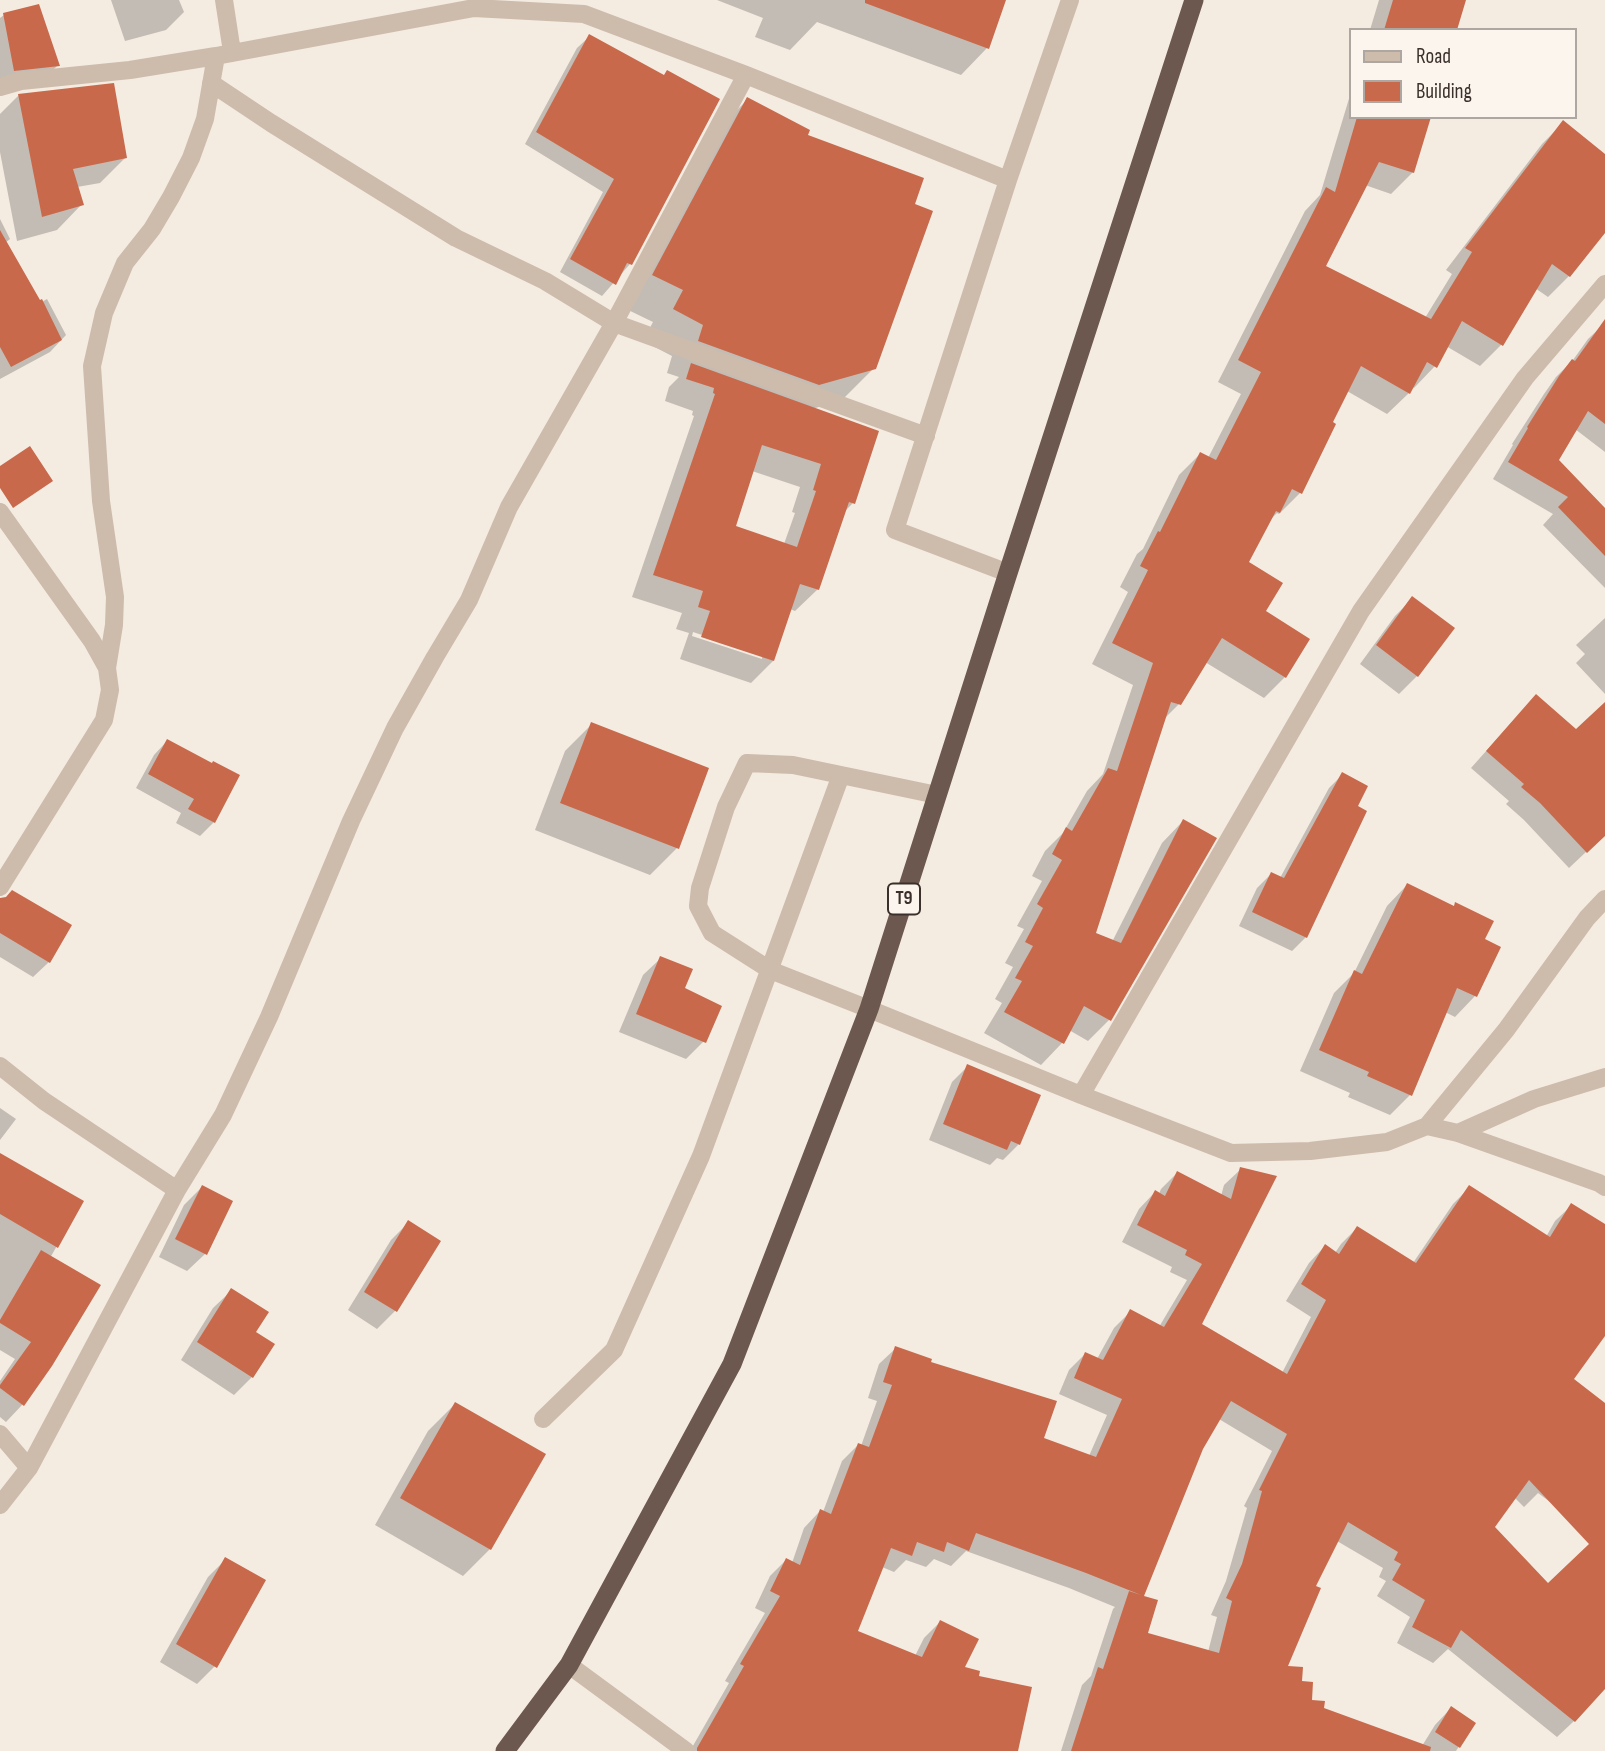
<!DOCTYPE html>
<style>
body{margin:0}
#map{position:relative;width:1605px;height:1751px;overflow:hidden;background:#f4ebe1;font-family:"Sofia Sans Condensed",sans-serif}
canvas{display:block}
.legend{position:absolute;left:1349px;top:28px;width:228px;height:91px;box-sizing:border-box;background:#fbf5ee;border:2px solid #aea6a0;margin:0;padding:9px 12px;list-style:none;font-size:21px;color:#3b302b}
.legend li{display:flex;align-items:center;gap:14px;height:35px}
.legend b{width:35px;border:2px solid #aea6a0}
</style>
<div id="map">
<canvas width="1605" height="1751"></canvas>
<ul class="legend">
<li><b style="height:9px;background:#cdbbac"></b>Road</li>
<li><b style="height:19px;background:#c8694b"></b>Building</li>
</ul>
</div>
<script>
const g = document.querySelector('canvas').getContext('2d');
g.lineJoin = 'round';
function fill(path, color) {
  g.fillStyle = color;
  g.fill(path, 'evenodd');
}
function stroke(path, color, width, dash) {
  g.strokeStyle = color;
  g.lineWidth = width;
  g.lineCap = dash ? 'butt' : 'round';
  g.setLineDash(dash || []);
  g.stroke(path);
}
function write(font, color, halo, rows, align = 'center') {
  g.font = font + ' "Sofia Sans Condensed",sans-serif';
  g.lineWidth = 5;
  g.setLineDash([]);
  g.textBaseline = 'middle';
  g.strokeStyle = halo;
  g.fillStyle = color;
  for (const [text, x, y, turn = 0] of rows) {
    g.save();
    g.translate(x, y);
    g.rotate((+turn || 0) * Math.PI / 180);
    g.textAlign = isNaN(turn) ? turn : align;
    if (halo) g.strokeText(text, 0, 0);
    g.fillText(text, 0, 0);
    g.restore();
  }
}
fill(new Path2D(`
 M111 0H179L184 12 166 30 125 41Z
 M717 0H1004L987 48 961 75 817 22 790 50 755 37 763 18Z
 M1379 0H1464L1456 30H1370Z
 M4 15 58 65 40 83 0 88V18Z
 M590 36 630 264 602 296 560 272 603 192 525 144 577 48Z
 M1351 92V117H1429L1413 172 1391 194 1365 185 1324 267 1425 318 1452 274 1446 270 1542 144 1563 123 1605 156V230L1569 276 1548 297 1535 288 1501 345 1480 366 1446 346 1435 366 1414 388 1412 386 1409 393 1387 414 1347 391 1300 493 1279 514 1277 513 1269 521 1247 563 1285 677 1264 698 1205 662 1179 704 1163 720 1093 934 1112 942 1162 843 1183 821 1109 1020 1088 1041 1069 1030 1062 1043 1041 1065 984 1033 1002 1003 995 999 1013 967 1005 963 1024 929 1017 926 1042 881 1032 876 1045 851 1063 833 1087 791 1103 774 1133 685 1092 664 1128 592 1120 587 1137 554 1143 549 1179 475 1200 454 1208 458 1241 394 1218 382 1305 211 1320 195Z
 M19 95 126 157 100 183 77 187 82 204 57 230 17 241 0 152V114Z
 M747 100 913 205 874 368 842 400 812 409 853 503 843 513 818 589 795 611 790 609 773 661 751 683 680 659 689 633 676 629 682 613 632 597 694 416 692 415 693 411 665 401 669 387 679 377 667 373 672 356 643 341 653 322 622 307 716 131ZM752 471 800 487 792 512 795 513 784 544 734 527ZM693 632 762 655V659L692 636Z
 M0 219 10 239 5 243 40 303 47 299 66 335 50 352 0 379Z
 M1605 323V452L1575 429 1556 461 1605 511V588L1543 525 1553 514 1493 479 1513 445 1512 444 1544 394 1556 377 1573 360 1588 339Z
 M1413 598 1417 676 1399 694 1360 664 1395 616Z
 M1605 618V694L1576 663 1585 654 1576 645Z
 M1605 704V834L1569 868 1524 820 1506 804 1509 801 1471 768 1520 713 1576 731Z
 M592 724 677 848 650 875 535 830 565 751Z
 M167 741 214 822 200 836 176 823 181 813 136 788 154 755Z
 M1342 775 1355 807 1306 937 1292 951 1239 926 1257 888 1271 874 1280 878 1329 788Z
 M1407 885 1453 907 1456 904 1483 940 1498 948 1475 996 1455 1017 1445 1012 1410 1095 1390 1115 1348 1097 1350 1093 1300 1071 1334 993 1354 973 1387 906Z
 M0 900 49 962 33 977 0 957Z
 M661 958 683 989 704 1041 686 1059 619 1032 643 975Z
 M968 1066 1019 1144 1003 1160 997 1158 990 1165 929 1140 952 1082Z
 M0 1108 16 1119 0 1140Z
 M0 1155 82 1202 50 1258 22 1405 6 1422 0 1417V1381L15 1359 0 1350Z
 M1241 1169 1200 1325 1282 1373 1311 1317 1286 1301 1309 1263 1325 1246 1335 1253 1341 1244 1357 1228 1413 1263 1453 1204 1469 1188 1546 1237 1555 1221 1572 1205 1605 1225V1333L1572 1379 1605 1405V1543L1538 1493 1524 1507 1514 1497 1493 1527 1548 1586 1605 1569V1687L1574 1721 1557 1737 1448 1649 1433 1663 1397 1643 1410 1617 1377 1596 1386 1581 1379 1577 1383 1568 1337 1541 1313 1587 1285 1667 1300 1683 1311 1701 1322 1710 1422 1746 1435 1725 1451 1708 1474 1723 1456 1751H1061L1082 1685 1091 1676 1113 1609 1115 1607 1069 1588 966 1551 951 1566 934 1559 926 1567 906 1560 894 1572 882 1567 856 1632 915 1656 924 1638 940 1622 963 1668 977 1677 1016 1751H690L729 1683 725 1681 765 1613 755 1608 770 1576 786 1560 792 1563 804 1528 820 1511 823 1512 842 1461 858 1445 861 1446 877 1401 868 1398 879 1364 896 1348 928 1363 1042 1439 1089 1456 1107 1415 1059 1394 1069 1370 1085 1354 1097 1359 1114 1328 1130 1312 1159 1327 1187 1280 1170 1272 1172 1267 1122 1242 1139 1209 1155 1192 1159 1194 1161 1189 1177 1173 1221 1196 1224 1185ZM1219 1419 1272 1451 1244 1506 1247 1508 1226 1581 1211 1615 1217 1617 1208 1652 1146 1634 1142 1597 1201 1448Z
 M202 1187 205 1254 187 1271 159 1257 184 1205Z
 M409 1222 438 1241 395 1311 377 1329 348 1310 391 1240Z
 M231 1291 254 1333 252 1377 234 1395 181 1360 213 1308Z
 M455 1404 490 1549 463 1576 375 1525 428 1431Z
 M226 1559 215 1666 197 1684 160 1662 208 1577Z`), '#0003');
fill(new Path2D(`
 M865 0H1006L989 49 865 3Z
 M1393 0H1466L1457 30H1384Z
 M39 4 60 66 14 71 3 13Z
 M589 34 664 75 667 70 720 99 632 265 627 263 616 285 570 259 614 179 536 132Z
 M114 83 127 158 73 169 84 205 42 217 18 94Z
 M747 97 810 130 808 135 924 178 915 204 933 211 876 369 819 385 698 341 703 325 673 309 683 290 652 275Z
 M1357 117H1431L1414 173 1379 162 1326 266 1431 319 1472 252 1465 248 1563 120 1605 154V233L1570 277 1552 264 1503 346 1462 321 1437 368 1427 362 1410 394 1361 366 1333 422 1336 424 1302 494 1292 489 1280 513 1276 511 1249 562 1283 583 1266 611 1310 639 1286 678 1222 638 1181 705 1171 702 1096 933 1121 943 1183 819 1217 838 1111 1021 1084 1006 1064 1044 1004 1012 1022 981 1015 978 1033 946 1025 942 1043 908 1037 904 1062 860 1052 854 1066 827 1072 831 1108 768 1117 771 1153 663 1112 643 1148 570 1140 566 1158 531 1160 532 1200 452 1216 460 1261 372 1238 360 1326 187 1335 192Z
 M0 230 40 300 42 299 62 340 11 367 0 347Z
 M1605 319V424L1588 411 1559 460 1605 508V556L1558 507 1568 497 1508 462 1528 428 1527 427 1559 376 1572 359 1575 361Z
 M691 363 879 431 855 504 849 502 819 590 800 584 774 661 701 637 710 611 698 607 703 591 653 575 715 394 713 393 714 388 686 379ZM762 445 821 464 813 490 816 491 797 547 736 526Z
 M30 446 53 481 13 508 0 488V466Z
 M1412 596 1455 628 1418 677 1376 645Z
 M1536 694 1576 729 1605 702V836L1587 853 1540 803 1521 787 1524 784 1486 751Z
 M591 722 709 768 679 849 560 803Z
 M167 739 212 763 213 761 240 775 215 823 188 809 194 799 148 774Z
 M1342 772 1368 786 1358 806 1367 811 1307 938 1252 912 1271 872 1284 878Z
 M1407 883 1454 906 1455 902 1494 921 1485 939 1501 947 1477 997 1457 988 1412 1096 1367 1076 1369 1072 1319 1050 1354 970 1362 974Z
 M12 890 72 925 50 963 0 933V898L6 897Z
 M660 956 693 969 685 988 722 1006 706 1043 636 1014Z
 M967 1064 1041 1095 1020 1145 1011 1141 1007 1150 943 1124Z
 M0 1153 84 1201 58 1248 0 1214Z
 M1240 1167 1277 1176 1202 1324 1287 1374 1326 1300 1301 1284 1325 1244 1339 1254 1357 1226 1416 1263 1469 1185 1550 1237 1571 1203 1605 1224V1336L1574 1379 1605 1403V1689L1575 1722 1461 1630 1451 1648 1412 1627 1425 1600 1392 1580 1401 1564 1394 1560 1398 1552 1348 1522 1316 1586 1321 1588 1288 1666 1303 1667 1302 1681 1313 1682 1312 1700 1325 1701 1324 1708 1431 1747 1430 1751H1071L1098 1667 1103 1669 1129 1591 1141 1595 1086 1573 976 1533 969 1551 947 1542 944 1552 917 1542 912 1556 891 1548 858 1631 922 1657 940 1620 979 1639 965 1667 980 1671 979 1676 1032 1687 1018 1751H697V1748L744 1666 740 1664 780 1596 770 1591 786 1558 800 1565 820 1509 831 1514 858 1443 869 1447 892 1385 883 1382 895 1346 932 1359 931 1362 1057 1401 1044 1438 1096 1457 1122 1399 1074 1378 1085 1352 1103 1360 1130 1309 1164 1327 1202 1264 1185 1255 1187 1250 1137 1225 1155 1190 1165 1196 1177 1171 1231 1199ZM1231 1401 1287 1434 1259 1490 1262 1491 1242 1564 1226 1598 1232 1601 1219 1653 1148 1633 1158 1600 1144 1596 1203 1449ZM1529 1480 1589 1544 1548 1583 1495 1527Z
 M202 1185 233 1201 207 1255 175 1239Z
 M408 1220 441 1241 397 1312 364 1292Z
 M41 1250 101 1285 52 1366 24 1406 0 1388V1385L31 1342 0 1323V1320Z
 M231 1288 269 1312 256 1332 275 1344 253 1378 197 1342Z
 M455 1402 546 1454 491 1550 400 1498Z
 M225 1557 266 1580 217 1668 176 1644Z
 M1451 1706 1476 1723 1460 1748 1435 1732Z`), '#c8694b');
stroke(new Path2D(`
 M869 1009 770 970 712 933 698 906 700 888 726 807 747 763 793 765 937 795
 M543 1419 614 1350 701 1156 841 775`), '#cdbbac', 18);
stroke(new Path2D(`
 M224 0 232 52
 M211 83 271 123 456 238 545 281 614 323 926 436
 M0 87 21 81 130 70 216 56 474 8 584 14 746 75 1008 180
 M0 512 92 641 107 668 110 690 104 720 0 887
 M1008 573 895 530 1008 180 1070 0
 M107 668 114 625 115 597 101 501 92 366 104 313 125 263 152 229 171 197 191 158 205 119 216 56
 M869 1009 1081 1095 1231 1153 1310 1151 1387 1142 1427 1126 1506 1030 1587 918 1605 899
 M0 1066 44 1101 177 1190
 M1081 1095 1361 611 1525 378 1605 284
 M1427 1126 1458 1133 1599 1183 1605 1187
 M1458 1133 1534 1099 1605 1077
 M0 1434 29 1468
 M0 1505 29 1468 177 1190 223 1115 269 1017 351 821 395 728 435 657 469 600 509 507 614 323 746 75
 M569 1665 686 1751`), '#cdbbac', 18);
stroke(new Path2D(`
 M505 1751 569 1665 732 1364 869 1009 1008 573 1194 0`), '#6c584f', 19);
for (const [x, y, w] of [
 [904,899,32]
]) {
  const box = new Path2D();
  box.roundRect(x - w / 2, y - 15.5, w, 31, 5);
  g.fillStyle = '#fbf5ee';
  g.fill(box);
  stroke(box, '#3b302b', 2);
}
write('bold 19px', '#3b302b', null, [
 ["T9",904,899]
]);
</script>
